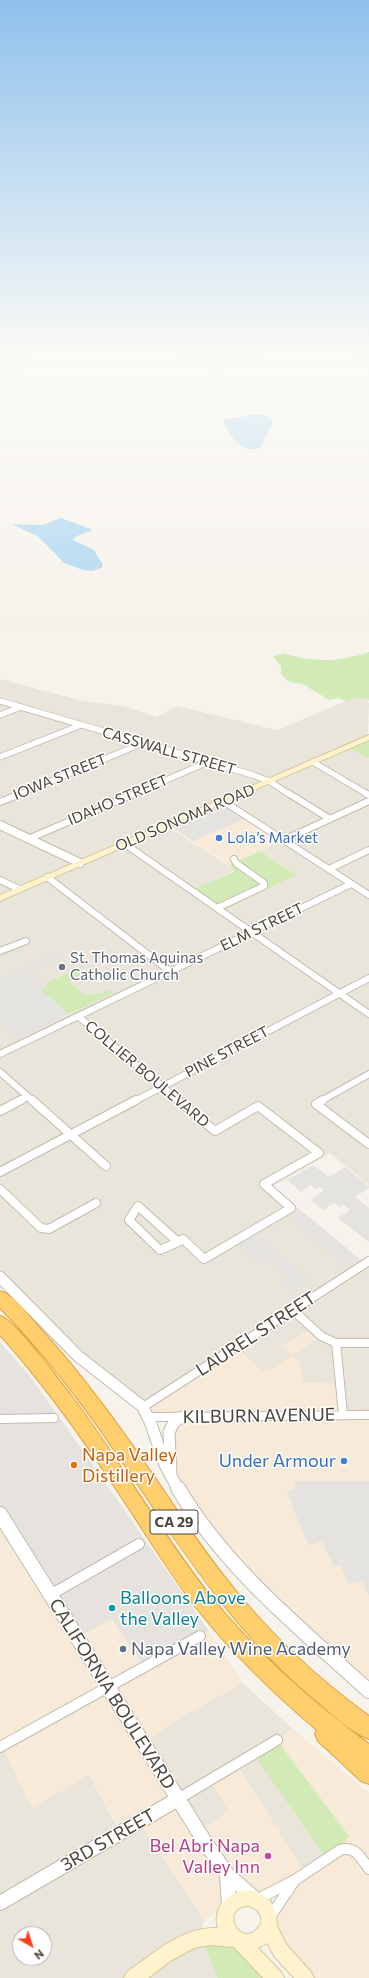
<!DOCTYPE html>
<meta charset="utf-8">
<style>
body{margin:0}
#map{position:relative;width:369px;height:1978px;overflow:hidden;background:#f6f3ec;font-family:Commissioner,sans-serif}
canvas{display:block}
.north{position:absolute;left:12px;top:1926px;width:40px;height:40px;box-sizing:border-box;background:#fff;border:1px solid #b7b4b0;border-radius:50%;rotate:141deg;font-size:11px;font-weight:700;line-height:16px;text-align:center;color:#4b4439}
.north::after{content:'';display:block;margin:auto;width:14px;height:18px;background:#fc3f1d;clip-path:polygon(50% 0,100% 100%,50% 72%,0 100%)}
</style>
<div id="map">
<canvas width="369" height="1978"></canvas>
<div class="north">N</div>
</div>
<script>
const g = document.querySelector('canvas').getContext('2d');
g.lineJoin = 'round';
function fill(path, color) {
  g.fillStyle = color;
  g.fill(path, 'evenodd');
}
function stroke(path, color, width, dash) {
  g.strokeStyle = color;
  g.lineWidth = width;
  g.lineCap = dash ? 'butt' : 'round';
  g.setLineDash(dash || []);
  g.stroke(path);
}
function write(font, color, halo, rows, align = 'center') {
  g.font = font + ' Commissioner,sans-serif';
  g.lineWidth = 3;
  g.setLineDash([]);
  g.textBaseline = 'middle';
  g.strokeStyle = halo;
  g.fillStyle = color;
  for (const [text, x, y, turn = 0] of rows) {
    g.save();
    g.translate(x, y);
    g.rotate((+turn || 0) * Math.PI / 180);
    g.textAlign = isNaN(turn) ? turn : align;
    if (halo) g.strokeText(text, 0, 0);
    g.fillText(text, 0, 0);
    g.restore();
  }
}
fill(new Path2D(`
 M0 679 83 701 123 706 157 717 177 706 277 730 353 698 363 697 369 700 367 702 369 703 367 758 369 757V1185L330 1153 272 1187 365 1263 369 1261V1415L343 1414 340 1384 302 1383 300 1362 143 1407 93 1370 0 1277ZM167 826 283 840 260 851 296 875 193 890 235 870Z
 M243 1683 293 1729 277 1740 326 1859 305 1873 229 1811 199 1831 143 1743 180 1718Z
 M0 1747 89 1775 120 1832 139 1822 204 1920 201 1937 217 1978H0ZM20 1934H44V1958H20Z`), '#eae5da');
fill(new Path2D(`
 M223 801 284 840 229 865 167 825Z
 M313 1327 321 1336 292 1355 300 1362 302 1383 340 1384 343 1414 369 1415V1691L253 1583 173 1480 169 1445 181 1418 149 1417 143 1407 236 1347 265 1373 292 1355 282 1346Z
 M0 1514 112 1619 200 1636 209 1631 243 1683 180 1718 143 1743 199 1831 229 1811 209 1780 237 1764 305 1872 349 1836 277 1740 293 1729 369 1793V1978H305L268 1927 294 1881 254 1898 227 1874 229 1906 204 1920 139 1822 121 1832 89 1775 32 1808 2 1746 0 1747Z`), '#f7ead8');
fill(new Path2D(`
 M0 1342 29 1375 64 1424 209 1631 144 1667 112 1619 77 1637 0 1514Z`), '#e6e2dd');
fill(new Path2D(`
 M369 652V700C361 696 355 697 347 702L339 698 329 700 303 684 289 682 281 674V666L273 657 283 653C311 663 341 662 369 652Z
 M369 737V757L367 758 347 747Z
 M260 851 296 875 222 911 192 890 235 871 229 865Z
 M76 969 84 974 69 981 85 995 102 993 109 990 113 993 69 1014 40 990 48 986 45 984Z
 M277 1740 349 1836 340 1850 326 1859 254 1754Z
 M201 1937 237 1939 276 1978H217Z`), '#d2eab5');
fill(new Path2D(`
 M224 806 244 819 193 841 174 828Z
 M61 950 67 955 31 972 45 983 37 987 69 1014 18 1039 0 1023V979Z
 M313 1165 329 1177 345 1167 369 1186V1188L355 1197 369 1208V1242L338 1218 350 1210 344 1205 340 1207 334 1203 323 1210 310 1200 324 1190 320 1187 316 1189 311 1185 301 1192 287 1180Z
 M304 1213 358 1258 345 1266 291 1221Z
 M257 1233 288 1261 311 1280 291 1292 280 1283 289 1277 268 1259 259 1264 237 1245Z
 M295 1481H369V1596L362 1581 348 1584 341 1565 334 1567 322 1541 308 1545 287 1493 295 1488Z`), '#e5e3e0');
fill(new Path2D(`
 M9 356H31L32 357 23 361 25 368 12 371 0 367V363Z
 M177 356H250L261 359 220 369 183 363 175 359Z
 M256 414 270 416 273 422 260 448C243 455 229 435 223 421L227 419Z
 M61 518 91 529V531L77 536 73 540 94 550 103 565 101 568 92 571 83 570 64 563 39 537 12 524 43 525Z`), '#a9d4f2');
const minorFar3 = new Path2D(`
 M0 701 253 775 269 781 289 794
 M0 715 21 707
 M0 757 81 725
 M313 762 367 794
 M20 794 143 743
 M134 794 208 762`);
const minorFar2 = new Path2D(`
 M288 793 330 819
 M365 793 369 795
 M223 801 369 895
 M0 802 23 793
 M28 839 136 793
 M284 840 369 801
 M125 844 369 1014
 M329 869 369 850
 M47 877 171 972
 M0 880 19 889
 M217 908 264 886V883L236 863 234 859
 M0 951 26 941
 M79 1017 180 1101
 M0 1054 351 884
 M0 1072 33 1101
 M19 1101 28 1097
 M135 1101 369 978
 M321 1101 369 1074`);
const minorFar1 = new Path2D(`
 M32 1100 106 1166
 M323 1100 316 1104 369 1144
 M0 1111 21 1100
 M0 1172 136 1100
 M0 1189 41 1228 49 1229 96 1203
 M138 1206 178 1242 160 1250 129 1220Z
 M178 1242 183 1239 204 1259 291 1208 264 1184 319 1153 258 1106 215 1131 178 1100
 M293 1310 321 1336 336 1343 343 1414
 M336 1343H369
 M143 1407 369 1261
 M149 1417 369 1415
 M0 1419 54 1418`);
const minor = new Path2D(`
 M50 1595 139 1544
 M0 1747 200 1636
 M178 1799 277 1740
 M256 1900 295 1880
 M270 1917 295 1880 340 1850C355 1845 361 1858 369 1869`);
const tertiaryFar2 = new Path2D(`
 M0 825 80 863`);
const tertiaryFar1 = new Path2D(`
 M0 1277 78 1356 143 1407 151 1424 165 1465 178 1489
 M171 1473 169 1432 174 1422 182 1417`);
const tertiary = new Path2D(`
 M178 1488C225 1568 301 1629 369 1691
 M0 1514 205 1842 227 1874 253 1897
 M227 1874 229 1906
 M0 1903 178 1799`);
const secondary = new Path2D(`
 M355 356H362L369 361V366Z
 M369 735V740L0 901V895Z
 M245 1890 255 1891 270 1900 276 1914 277 1926 286 1944 311 1972 314 1978H294L274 1956 267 1943 258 1948 281 1972 284 1978H263L234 1947 210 1945 194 1948 172 1960 148 1978H124L127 1972C154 1953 183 1926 218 1928 212 1909 227 1893 245 1890ZM247 1906C258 1907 266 1919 258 1928 240 1949 219 1908 247 1906Z`);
const motorway = new Path2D(`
 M0 1291C14 1295 27 1314 37 1325 83 1375 123 1431 162 1488 184 1521 206 1555 232 1586 271 1635 318 1679 369 1716V1739C348 1731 330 1712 313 1698 231 1630 177 1541 117 1454 82 1402 44 1353 0 1308Z
 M0 1316C17 1322 57 1378 70 1394 120 1460 161 1534 212 1598 258 1654 311 1701 369 1744V1784L361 1781 318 1741 315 1734 317 1730C274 1694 233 1654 198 1610 172 1577 151 1542 128 1507 89 1447 48 1388 0 1335Z`);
stroke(minorFar3, '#c2bbae', 7);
stroke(minorFar2, '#c2bbae', 8);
stroke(minorFar1, '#c2bbae', 10);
stroke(minor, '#c2bbae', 12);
stroke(tertiaryFar2, '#c2bbae', 10);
stroke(tertiaryFar1, '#c2bbae', 13);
stroke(tertiary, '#c2bbae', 16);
stroke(secondary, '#d6c79b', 2);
stroke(motorway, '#e0a43c', 2);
stroke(minorFar3, '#fff', 5.5);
stroke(minorFar2, '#fff', 6);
stroke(minorFar1, '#fff', 8);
stroke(minor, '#fff', 10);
stroke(tertiaryFar2, '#fff', 8);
stroke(tertiaryFar1, '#fff', 11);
stroke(tertiary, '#fff', 14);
fill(secondary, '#fff3cd');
fill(motorway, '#ffcf6e');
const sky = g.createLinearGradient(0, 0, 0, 633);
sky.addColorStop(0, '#8fc1ec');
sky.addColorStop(0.56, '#fbfaf6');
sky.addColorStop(1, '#fbfaf600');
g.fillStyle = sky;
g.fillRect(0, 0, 369, 633);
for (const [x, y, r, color] of [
 [219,838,4,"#3f7fe0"],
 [62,967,4,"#6b7280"],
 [344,1461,4,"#3f7fe0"],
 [74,1465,4,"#e8710a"],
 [112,1608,4,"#0f9aa8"],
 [123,1649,4,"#5c6f8a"],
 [268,1856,4,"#d1479c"]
]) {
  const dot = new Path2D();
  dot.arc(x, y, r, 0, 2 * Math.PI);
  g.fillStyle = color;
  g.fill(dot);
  stroke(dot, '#fff', 1.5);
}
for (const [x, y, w] of [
 [174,1522,48]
]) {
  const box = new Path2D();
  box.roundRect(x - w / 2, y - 12, w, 24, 3);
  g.fillStyle = '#fff';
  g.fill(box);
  stroke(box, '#4b4439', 1);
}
write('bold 14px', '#4b4439', null, [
 ["CA 29",174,1522]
]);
write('15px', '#4b4439', '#fff', [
 ["CASSWALL STREET",169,751,16],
 ["IOWA STREET",60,777,-22],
 ["IDAHO STREET",118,800,-23],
 ["OLD SONOMA ROAD",185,818,-23],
 ["ELM STREET",262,927,-26],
 ["PINE STREET",227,1052,-28],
 ["COLLIER BOULEVARD",147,1074,40]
]);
write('15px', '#366cbe', '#fff', [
 ["Lola’s Market",227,838]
], 'left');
write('15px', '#5b616d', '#fff', [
 ["St. Thomas Aquinas",70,958],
 ["Catholic Church",70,975]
], 'left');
write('18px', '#4b4439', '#fff', [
 ["LAUREL STREET",256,1334,-33],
 ["KILBURN AVENUE",259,1416,-1],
 ["CALIFORNIA BOULEVARD",112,1694,58],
 ["3RD STREET",108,1840,-30]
]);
write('18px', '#c56008', '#fff', [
 ["Napa Valley",82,1455],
 ["Distillery",82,1476]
], 'left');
write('18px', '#366cbe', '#fff', [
 ["Under Armour",336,1461]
], 'right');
write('18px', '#0d838f', '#fff', [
 ["Balloons Above",120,1598],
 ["the Valley",120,1619]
], 'left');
write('18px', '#4e5e75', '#fff', [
 ["Napa Valley Wine Academy",131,1649]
], 'left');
write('18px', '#b23c85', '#fff', [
 ["Bel Abri Napa",260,1846],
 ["Valley Inn",260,1867]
], 'right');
</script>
